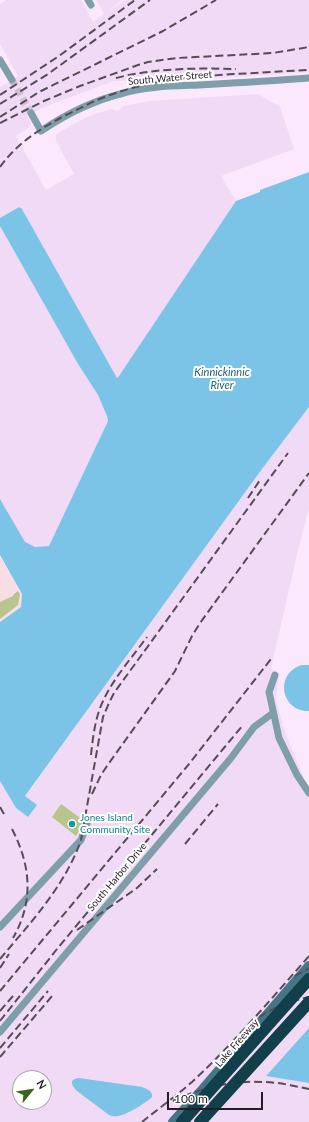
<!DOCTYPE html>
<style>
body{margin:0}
#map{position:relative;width:309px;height:1122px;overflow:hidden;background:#fbe8fd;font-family:Lato,sans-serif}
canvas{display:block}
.north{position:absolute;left:12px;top:1070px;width:40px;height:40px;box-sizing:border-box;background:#fff;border:1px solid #a7a5a8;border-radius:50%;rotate:60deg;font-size:11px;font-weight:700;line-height:16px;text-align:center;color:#241d25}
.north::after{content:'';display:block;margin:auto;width:14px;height:18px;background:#3a631f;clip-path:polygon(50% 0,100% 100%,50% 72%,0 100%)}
.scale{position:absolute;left:167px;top:1092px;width:96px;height:18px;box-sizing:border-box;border:2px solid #241d25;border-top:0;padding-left:5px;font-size:12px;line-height:14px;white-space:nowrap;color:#241d25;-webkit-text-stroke:3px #fff;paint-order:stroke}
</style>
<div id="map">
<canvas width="309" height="1122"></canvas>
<div class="north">N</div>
<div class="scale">100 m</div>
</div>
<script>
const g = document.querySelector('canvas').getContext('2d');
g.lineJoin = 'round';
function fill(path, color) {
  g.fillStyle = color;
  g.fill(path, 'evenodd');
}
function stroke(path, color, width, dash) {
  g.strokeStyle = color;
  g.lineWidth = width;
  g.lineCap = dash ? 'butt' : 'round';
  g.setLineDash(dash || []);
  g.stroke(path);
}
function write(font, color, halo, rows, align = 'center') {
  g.font = font + ' Lato,sans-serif';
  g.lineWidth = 4;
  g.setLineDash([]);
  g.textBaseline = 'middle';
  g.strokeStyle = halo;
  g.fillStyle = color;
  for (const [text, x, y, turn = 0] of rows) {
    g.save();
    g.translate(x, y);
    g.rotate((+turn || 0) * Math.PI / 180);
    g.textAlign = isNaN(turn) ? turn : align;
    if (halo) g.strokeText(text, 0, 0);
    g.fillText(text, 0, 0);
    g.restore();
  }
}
fill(new Path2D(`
 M6 0H81L93 22 104 14 96 0H122L106 13 125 0H309V72L188 80 114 81 52 104 27 115 30 120 31 126 16 136 46 190 74 174 56 141V134L85 118 95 114 112 109 118 111 123 106 150 101 258 94 280 107 294 149 221 176 236 201 138 349 119 376 117 378 22 209 18 207 0 218V87L18 76 0 44V4Z
 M0 226 78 364 98 395 107 416 108 421 49 546 35 547 25 542 0 499Z
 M309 407V510L308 512 299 546 271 668 279 677 276 699 283 726 303 776 309 787V1028L266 1076 309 1083V1122H0V781L16 808 28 817 36 805 25 797 262 469ZM20 1078H44V1102H20Z`), '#f1daf5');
fill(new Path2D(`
 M0 556 22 594 21 607 0 622Z`), '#f7dee5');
fill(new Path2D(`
 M18 591 20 594 18 605 0 619V602L13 596V595Z
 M61 804 83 820 79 831 76 836 52 817Z`), '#b8c58c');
fill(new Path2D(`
 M309 172V407L262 469 25 796 37 805 28 817 16 808 0 781V622L21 607 22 594 0 555V499L25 542 35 547 49 546 108 421 107 416 98 395 78 364 0 226V218L19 207 22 209 117 378 119 376 236 201 260 192V190Z
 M302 665H309V711C281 712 274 673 302 665Z
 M309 1028V1083L266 1076Z
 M79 1078 142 1087C147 1089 153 1091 152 1097 146 1103 126 1115 118 1116 115 1117 112 1116 109 1115L77 1091C72 1086 68 1079 79 1078Z`), '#7cc4e7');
stroke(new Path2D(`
 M12 80 31 113`), '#d0bfd2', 7, [7, 3.5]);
stroke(new Path2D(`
 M88 0 91 5
 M0 60 12 80
 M31 113 41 131C66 114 95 100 124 93 148 86 174 86 199 85 236 83 272 81 309 78
 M275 675 269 692 279 738 297 775 309 793
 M0 927 81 840 87 824
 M0 1032 231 758 254 727 273 713`), '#7e9ea9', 7);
stroke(new Path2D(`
 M173 1122 203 1089 309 966`), '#447686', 10);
stroke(new Path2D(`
 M116 78C155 68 196 68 236 69
 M0 95 59 56 135 0
 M0 104 48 74 150 0
 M0 117 39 92 163 31 216 0
 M0 123 44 101 80 86 138 65 148 62 177 58 273 53 309 47
 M0 167C17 143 41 128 66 115 81 108 95 100 110 95 150 80 192 77 233 74 258 73 284 71 309 70
 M248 498 260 480
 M91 755C93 737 95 718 103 701 113 679 133 656 147 637
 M92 794 101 775 109 763 175 671 192 636 200 623 309 473
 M0 807 4 814
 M12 829C31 866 34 901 13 938
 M185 844 218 804
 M77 930 137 888 157 869
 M0 959C31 922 65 886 81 840L103 717 109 703 114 693 288 453
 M0 968 9 954
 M295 976 309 968
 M0 991 189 764 271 659
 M0 1011 13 996
 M259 1017C274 1007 291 1001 309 997
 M0 1021 57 949 243 725
 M0 1048 48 991
 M0 1057 53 995
 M173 1101C200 1088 233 1080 263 1082 278 1082 294 1086 309 1089
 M142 1122C158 1109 176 1096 192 1082 234 1043 271 999 309 956`), '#564c57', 2, [8, 4]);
stroke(new Path2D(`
 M182 1122 309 979
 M200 1122 309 1002`), '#123f4c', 12);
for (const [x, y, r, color] of [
 [72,824,4,"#0f9aa8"]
]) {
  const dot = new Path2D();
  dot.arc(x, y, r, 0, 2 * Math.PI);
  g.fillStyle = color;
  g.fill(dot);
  stroke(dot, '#fff', 1.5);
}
write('10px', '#241d25', '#fff', [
 ["South Water Street",170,78,-5],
 ["South Harbor Drive",117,877,-50],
 ["Lake Freeway",237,1043,-49]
]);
write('10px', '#0d838f', '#fff', [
 ["Jones Island",80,818],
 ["Community Site",80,830]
], 'left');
write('italic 11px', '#265e76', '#fff', [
 ["Kinnickinnic",222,372],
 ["River",222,385]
]);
</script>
